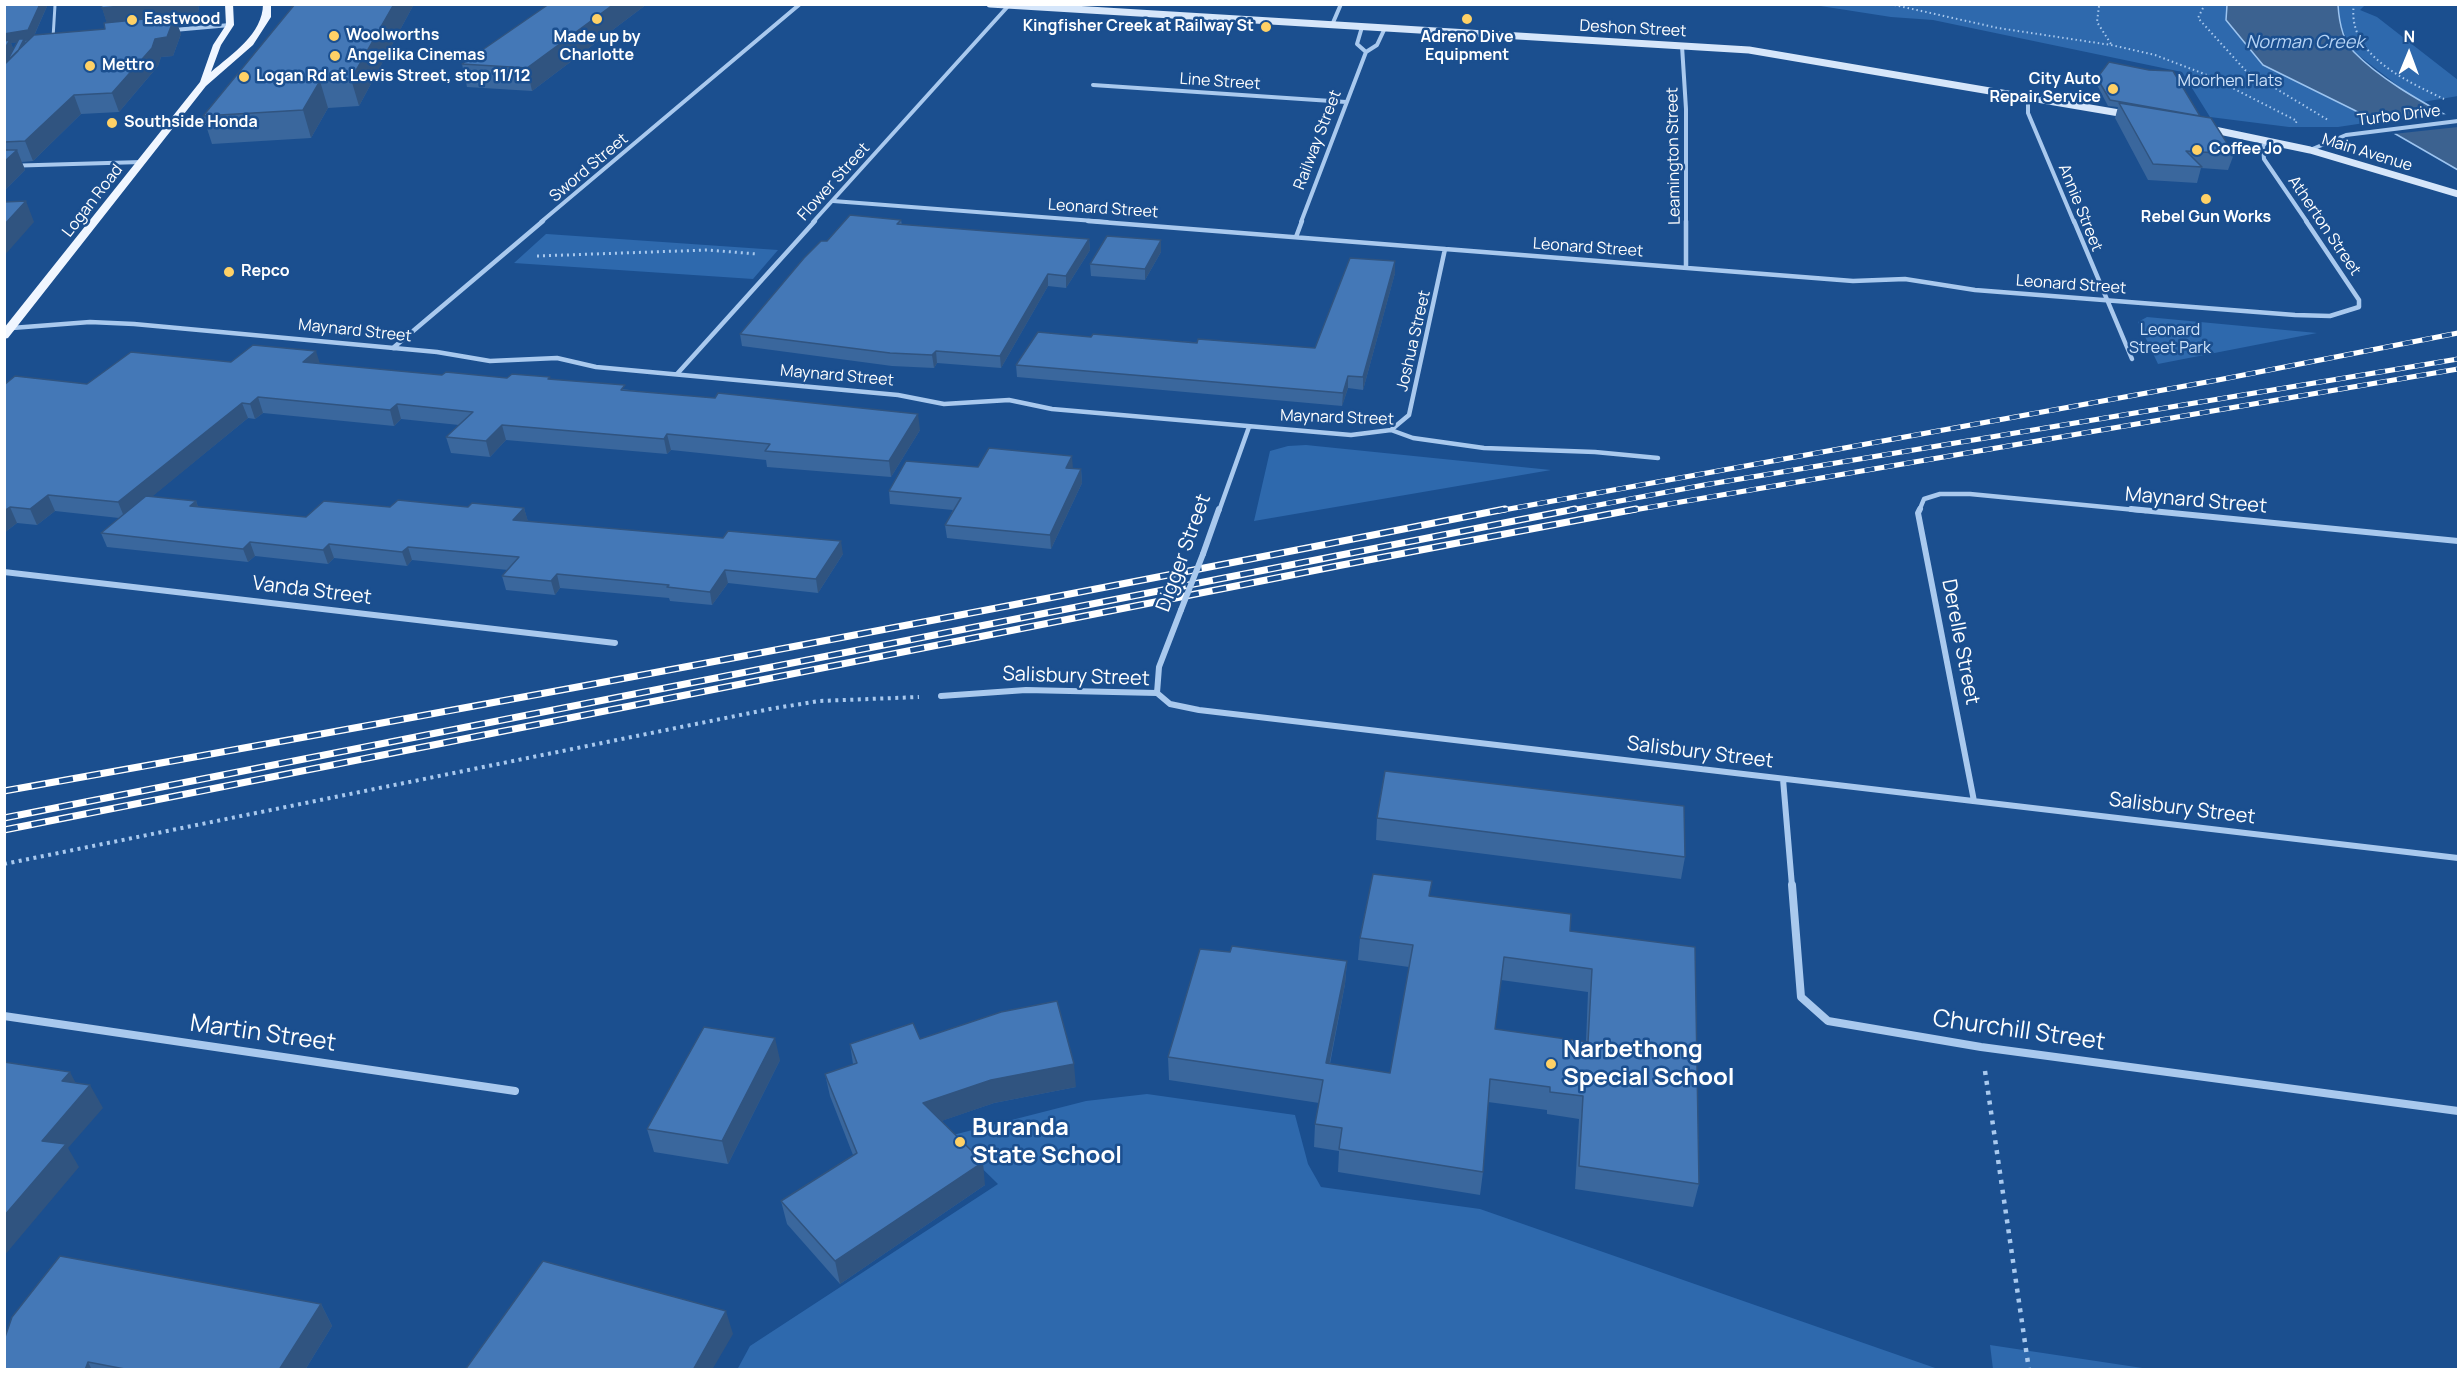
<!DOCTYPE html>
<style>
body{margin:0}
#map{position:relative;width:2463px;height:1374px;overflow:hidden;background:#1b4f8f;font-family:Manrope,sans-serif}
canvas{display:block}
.frame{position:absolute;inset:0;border:6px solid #fff;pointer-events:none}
.north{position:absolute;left:2379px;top:24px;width:60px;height:60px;-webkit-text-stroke:4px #1b4f8f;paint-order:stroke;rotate:1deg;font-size:16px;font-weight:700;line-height:24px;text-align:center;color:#fff}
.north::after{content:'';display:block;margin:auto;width:21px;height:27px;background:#fff;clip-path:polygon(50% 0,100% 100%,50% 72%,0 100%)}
</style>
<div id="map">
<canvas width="2463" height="1374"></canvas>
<div class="frame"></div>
<div class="north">N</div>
</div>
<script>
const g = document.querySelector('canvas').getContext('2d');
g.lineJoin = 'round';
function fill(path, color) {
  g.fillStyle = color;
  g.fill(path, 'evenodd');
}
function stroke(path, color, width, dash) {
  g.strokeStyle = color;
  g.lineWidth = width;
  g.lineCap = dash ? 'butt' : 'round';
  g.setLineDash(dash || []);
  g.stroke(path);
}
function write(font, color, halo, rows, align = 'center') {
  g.font = font + ' Manrope,sans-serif';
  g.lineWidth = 5;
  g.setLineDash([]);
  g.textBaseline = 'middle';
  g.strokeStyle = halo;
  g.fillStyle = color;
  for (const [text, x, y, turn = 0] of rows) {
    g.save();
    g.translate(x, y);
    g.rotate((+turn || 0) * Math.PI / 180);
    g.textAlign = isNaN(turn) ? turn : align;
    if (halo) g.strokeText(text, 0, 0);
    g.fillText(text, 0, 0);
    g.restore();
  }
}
fill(new Path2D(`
 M1814 5H2262L2391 119 2338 127H2289L2210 117 2182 72 1933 20 1891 17Z
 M2338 5H2365L2360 10 2377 17 2458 80V96L2423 102 2406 92 2353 51 2339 23Z
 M546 234H547L778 250 753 279 514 263Z
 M2147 317 2317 333 2158 364 2138 322Z
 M1306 445 1551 470 1254 521 1270 451 1288 446Z
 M1147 1094 1295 1115 1308 1164 1321 1187 1480 1209 1938 1369 737 1370 750 1346 998 1184 949 1136 1086 1101Z
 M1990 1345 2149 1369H1993Z`), '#2e69ad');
const water = new Path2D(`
 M2227 5H2338C2339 21 2342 40 2354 52 2381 80 2424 103 2458 122V170L2354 110 2263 65 2226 20Z`);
fill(water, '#3c6290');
stroke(water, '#9cc4f0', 1.5);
fill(new Path2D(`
 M2447 114 2458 119V127L2393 134 2373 123Z`), '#1b4f8f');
stroke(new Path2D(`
 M1890 4 1998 28 2111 45 2155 55 2207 75 2297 121 2295 124
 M2095 4 2099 6 2097 22 2111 44
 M2205 4 2198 18 2245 70 2328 120
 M2354 4C2346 55 2407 81 2444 99`), '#a9c9ee', 2, [1.5, 3]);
stroke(new Path2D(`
 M537 256 708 250 757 254`), '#a9c9ee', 3, [2, 4]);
stroke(new Path2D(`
 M4 864 770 709 819 701 919 697`), '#a9c9ee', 4, [3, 4.5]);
stroke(new Path2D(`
 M1985 1071 2029 1370`), '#a9c9ee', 4.5, [4, 6]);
stroke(new Path2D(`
 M53 38 55 5`), '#a9c9ee', 3);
stroke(new Path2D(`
 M1332 25 1341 4
 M1362 27 1357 44 1366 52
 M174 30 230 25
 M1682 46 1686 109V222
 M1093 85 1346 102
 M2032 98 2028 104V113L2074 222
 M2268 140 2263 146 2264 159 2307 222
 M2310 150 2346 135 2458 121
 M4 166 142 162
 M833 201 1107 222
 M541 222 800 4
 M813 222 1010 4
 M1301 222 1366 52 1377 45 1385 28`), '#a9c9ee', 4);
stroke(new Path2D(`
 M1088 221 1853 281 1905 279 1975 290 2295 315 2330 316 2359 307V300L2306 221
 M1686 221V267
 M2074 221 2132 359
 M1296 237 1302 221
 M12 328 90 322 134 324 437 352 490 361 557 358 596 367 898 395 944 404 1009 400 1052 409 1351 435 1391 430 1413 438 1484 448 1595 452 1658 458
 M393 348 543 221
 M677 374 815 221
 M1391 430 1409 415 1445 249
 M1219 511 1249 427
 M1919 511 1924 499 1940 494H1970L2146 511`), '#a9c9ee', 4.5);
stroke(new Path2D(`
 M1920 509 1918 513 1974 801
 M2131 509 2458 541
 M1203 554 1219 509
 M4 572 615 643
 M1157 693 1159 667 1181 610
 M941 696 1026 690 1157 693 1170 704 1199 710 2458 858
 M1783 779 1792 886`), '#a9c9ee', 6);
stroke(new Path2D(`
 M1792 885 1801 997 1828 1021 1981 1047 2458 1111
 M4 1016 515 1091`), '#a9c9ee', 8);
stroke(new Path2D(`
 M990 4 1749 50 2131 115
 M2205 128 2310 150 2458 194`), '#d6e6fa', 7);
fill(new Path2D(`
 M225 4H233L234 25 221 45 211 72C232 54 263 34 263 4H271V17L253 45 206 86 8 338 4 339V328L200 82 213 45 226 25Z`), '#f0f6ff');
const railFar1 = new Path2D(`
 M1498 511 2218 380 2458 333
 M1567 511 1704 485 2458 359
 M1628 511 2458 369`);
const rail = new Path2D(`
 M4 791C506 702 1006 608 1505 509
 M4 818 1575 509
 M4 830 1342 565 1636 509`);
stroke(railFar1, '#fff', 5);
stroke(rail, '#fff', 7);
stroke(railFar1, '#1b4f8f', 4, [10]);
stroke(rail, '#1b4f8f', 4.5, [14]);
stroke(new Path2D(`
 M1181 610 1203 554`), '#a9c9ee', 6);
fill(new Path2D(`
 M4 4H48L34 36 105 29 107 23 101 4H198L199 11 186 25 178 26 181 34 173 56 161 57 158 66 119 112 81 114 33 161 22 162 25 170 4 191ZM17 42 13 49 11 43Z
 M414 4 359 106 328 108 311 138 212 144 203 116Z
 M549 4H647L532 91 467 87 462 64Z
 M2097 78 2200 116 2234 154 2228 170 2201 168 2197 183 2148 180 2115 118 2118 107 2108 106 2096 83Z
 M901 220 902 225 1089 239 1090 250 1066 288 1048 286 1001 368 937 363 934 368 892 366 742 346 740 334Z
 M1161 240V252L1145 280 1091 276 1090 264Z
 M1395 273 1363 390 1348 388 1342 406 1017 377 1016 365 1091 337 1315 348Z
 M231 362 320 364 442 375 550 379 920 430 891 477 767 467 766 460 671 450 667 454 506 440 490 457 451 453 446 437 459 425 401 419 394 426 263 413 255 419 248 418 151 497 196 501 198 507 306 517 390 507 524 508 528 522 843 554 818 593 728 583 712 605 670 601 669 598 560 588 555 595 506 590 502 576 508 570 412 560 407 566 334 558 328 564 255 556 248 562 107 547 101 533 119 518 55 511 37 525 17 523 4 533V385L87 384Z
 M978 467 1081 469 1082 483 1051 549 947 538 945 525 953 510 890 504 889 491Z
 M1377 818 1685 857 1681 879 1376 840Z
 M1430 897 1570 931 1695 947 1699 1184 1693 1207 1575 1189 1579 1119 1547 1114V1110L1488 1102 1483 1172 1480 1195 1338 1172 1339 1151 1314 1147 1315 1124 1319 1103 1169 1080 1168 1057 1230 952 1347 961 1345 984 1330 1064 1390 1073 1409 967 1358 960 1360 938ZM1501 980 1588 992 1586 1042 1495 1029Z
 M920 1039 1076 1087 994 1103 941 1121 985 1185 840 1284 787 1224 781 1201 853 1155 830 1096 825 1074 853 1064 850 1044Z
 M780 1060 728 1164 654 1152 647 1129Z
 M321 1304 332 1326 305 1370H4Z`), '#3a679d');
fill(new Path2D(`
 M40 4H48L32 40 25 41 28 49 4 80 23 42 11 43 14 50 4 67V34Z
 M138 4H198L199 11 186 25 178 26 181 34 173 56 161 57 158 66 119 112 112 93 110 33 102 8Z
 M394 4H414L359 106 351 79Z
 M614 4H647L532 91 527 68Z
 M320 81 328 108 311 138 303 110Z
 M74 95 81 114 33 161 25 141Z
 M17 150 25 170 4 191V162Z
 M26 201 34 222 4 256V225Z
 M1089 239 1090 250 1066 288V276Z
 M1161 240V252L1145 280V269Z
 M1395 261V273L1363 390V377Z
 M1048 274V286L1001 368 1000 356Z
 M316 351 321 367 303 362Z
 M936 351 937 363 934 368 932 355Z
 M1348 376V388L1342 406 1343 393Z
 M258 397 263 413 255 419 250 404Z
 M242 403 248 418 125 519 118 502Z
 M397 404 401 419 394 426 390 410Z
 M918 414 920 430 891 477 889 461Z
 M502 425 506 440 490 457 486 441Z
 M667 434 671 450 667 454 664 439Z
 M1072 456 1073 469 1066 468Z
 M1081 469 1082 483 1051 549 1050 535Z
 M48 495 55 511 37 525 30 509Z
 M196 501 201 515 190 506Z
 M10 507 17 523 4 533V511Z
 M524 508 528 521 517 534 513 520Z
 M841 541 843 554 818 593 816 579Z
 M250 542 255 556 248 562 243 549Z
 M329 544 334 558 328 564 323 550Z
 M408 547 412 560 407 566 402 552Z
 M725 570 728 583 712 605 710 592Z
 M557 574 560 588 555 595 551 581Z
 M1347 961 1345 984 1325 1086 1326 1063Z
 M775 1038 780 1060 728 1164 722 1141Z
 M1074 1064 1076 1087 994 1103 927 1126 923 1103 991 1080Z
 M70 1072 82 1095 90 1085 103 1108 68 1148 79 1167 4 1256V1216L62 1081Z
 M983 1162 985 1185 840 1284 835 1261Z
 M321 1304 332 1326 305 1370H279Z
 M726 1311 733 1334 712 1370H693Z
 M88 1362 92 1370H85Z`), '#305480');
const building = new Path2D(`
 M4 4H40L28 30 4 34Z
 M101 4H138L102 8Z
 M295 4H394L351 79 320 81 303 110 203 116Z
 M549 4H614L527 68 462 64Z
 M175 16 167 37 155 39 152 48 112 93 74 95 25 141 4 142V64L34 35 105 29 104 23Z
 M19 39H24L18 51 6 63Z
 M10 40 4 50V41Z
 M2109 62 2149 70 2173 71 2200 116 2110 100 2097 78Z
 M2119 103 2211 118 2234 154 2186 151 2202 167 2153 164Z
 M4 150H17L4 162Z
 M26 201 4 225V202Z
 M850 215 901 220 897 224 1089 239 1066 276 1048 274 1000 356 936 351 932 355 890 353 740 334 804 258 821 241H827Z
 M1107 236 1161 240 1145 269 1090 264Z
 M1350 258 1395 261 1363 377 1348 376 1343 393 1016 365 1038 332 1091 337 1093 334 1197 343 1198 339 1315 348Z
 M253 345 316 351 303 362 442 375 446 372 507 378 512 374 550 377 548 379 625 385 621 390 715 398 718 393 918 414 889 461 765 451 770 444 667 434 664 439 502 425 486 441 446 437 473 412 397 404 390 410 258 397 250 404 242 403 118 502 48 495 30 509 10 507 4 511V385L15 376 87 384 131 352 231 362Z
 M989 448 1072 456 1066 468 1081 469 1050 535 945 525 961 498 889 491 906 461 978 467Z
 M146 496 196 501 190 506 306 517 324 501 390 507 398 500 468 507 472 503 524 508 513 520 723 538 728 531 841 541 816 579 725 570 710 592 667 587 669 585 557 574 551 581 502 576 519 557 408 547 402 552 329 544 323 550 250 542 243 549 101 533Z
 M1385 771 1684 806 1685 857 1377 818Z
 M1373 874 1432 881 1429 896 1571 914 1570 931 1695 947 1699 1184 1579 1166 1583 1096 1550 1092V1087L1490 1079 1483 1172 1339 1149 1342 1128 1315 1124 1323 1080 1168 1057 1200 949 1230 952 1232 946 1347 961 1326 1063 1390 1073 1413 945 1360 938ZM1504 957 1592 969 1588 1042 1495 1029Z
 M1057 1001 1074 1064 991 1080 923 1103 983 1162 835 1261 781 1201 857 1153 825 1074 857 1063 850 1044 913 1023 920 1039 1001 1012Z
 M704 1027 775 1038 722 1141 647 1129Z
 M4 1062 70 1072 62 1081 90 1085 42 1141 66 1144 4 1216Z
 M60 1256 321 1304 279 1370H130L88 1362 85 1370H4V1340L12 1317Z
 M543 1261 726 1311 693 1370H465Z`);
fill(building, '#4478b7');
stroke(building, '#305480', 1.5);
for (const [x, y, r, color] of [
 [597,19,6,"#ffd166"],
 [1467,19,6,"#ffd166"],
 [132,20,6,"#ffd166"],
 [1266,27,6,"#ffd166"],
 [334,36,6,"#ffd166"],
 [335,56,6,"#ffd166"],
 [90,66,6,"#ffd166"],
 [244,77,6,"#ffd166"],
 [2113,89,6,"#ffd166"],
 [112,123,6,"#ffd166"],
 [2197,150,6,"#ffd166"],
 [2206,199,6,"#ffd166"],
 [229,272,6,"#ffd166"],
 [1551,1064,6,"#ffd166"],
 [960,1142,6,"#ffd166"]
]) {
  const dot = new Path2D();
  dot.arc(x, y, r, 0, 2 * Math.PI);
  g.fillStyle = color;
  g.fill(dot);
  stroke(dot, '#1b4f8f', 2);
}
write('bold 16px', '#fff', '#1b4f8f', [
 ["Eastwood",144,20],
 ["Kingfisher Creek at Railway St",1254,27,"right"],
 ["Woolworths",346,36],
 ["Made up by",597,38,"center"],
 ["Charlotte",597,56,"center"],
 ["Adreno Dive",1467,38,"center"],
 ["Equipment",1467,56,"center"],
 ["Angelika Cinemas",347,56],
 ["Mettro",102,66],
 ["Logan Rd at Lewis Street, stop 11/12",256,77],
 ["City Auto",2101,80,"right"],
 ["Repair Service",2101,98,"right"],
 ["Southside Honda",124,123],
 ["Coffee Jo",2209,150],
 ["Rebel Gun Works",2206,218,"center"],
 ["Repco",241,272]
], 'left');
write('16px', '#fff', '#1b4f8f', [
 ["Deshon Street",1633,29,3],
 ["Line Street",1220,82,4],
 ["Turbo Drive",2399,116,-7],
 ["Railway Street",1318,140,-69],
 ["Main Avenue",2367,153,17],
 ["Leamington Street",1674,156,-91],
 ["Sword Street",589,168,-40],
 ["Flower Street",834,182,-48],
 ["Logan Road",93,201,-52],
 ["Annie Street",2080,208,68],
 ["Leonard Street",1103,209,4],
 ["Atherton Street",2324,226,56],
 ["Leonard Street",1588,248,4],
 ["Leonard Street",2071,285,4],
 ["Maynard Street",355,331,6],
 ["Joshua Street",1414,341,-77],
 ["Maynard Street",837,376,5],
 ["Maynard Street",1337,418,2]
]);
write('16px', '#cfe3fa', '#1b4f8f', [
 ["Moorhen Flats",2230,82],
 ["Leonard",2170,331],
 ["Street Park",2170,349]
]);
write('italic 18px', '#b5d3f5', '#1b4f8f', [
 ["Norman Creek",2305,43]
]);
write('20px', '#fff', '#1b4f8f', [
 ["Maynard Street",2196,501,5],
 ["Digger Street",1184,553,-70],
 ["Vanda Street",312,591,7],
 ["Derelle Street",1960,642,79],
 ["Salisbury Street",1076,677,2],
 ["Salisbury Street",1700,753,7],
 ["Salisbury Street",2182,809,7]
]);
write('24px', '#fff', '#1b4f8f', [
 ["Churchill Street",2019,1031,8],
 ["Martin Street",263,1034,8]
]);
write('bold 24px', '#fff', '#1b4f8f', [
 ["Narbethong",1563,1050],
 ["Special School",1563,1078],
 ["Buranda",972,1128],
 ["State School",972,1156]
], 'left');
</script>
